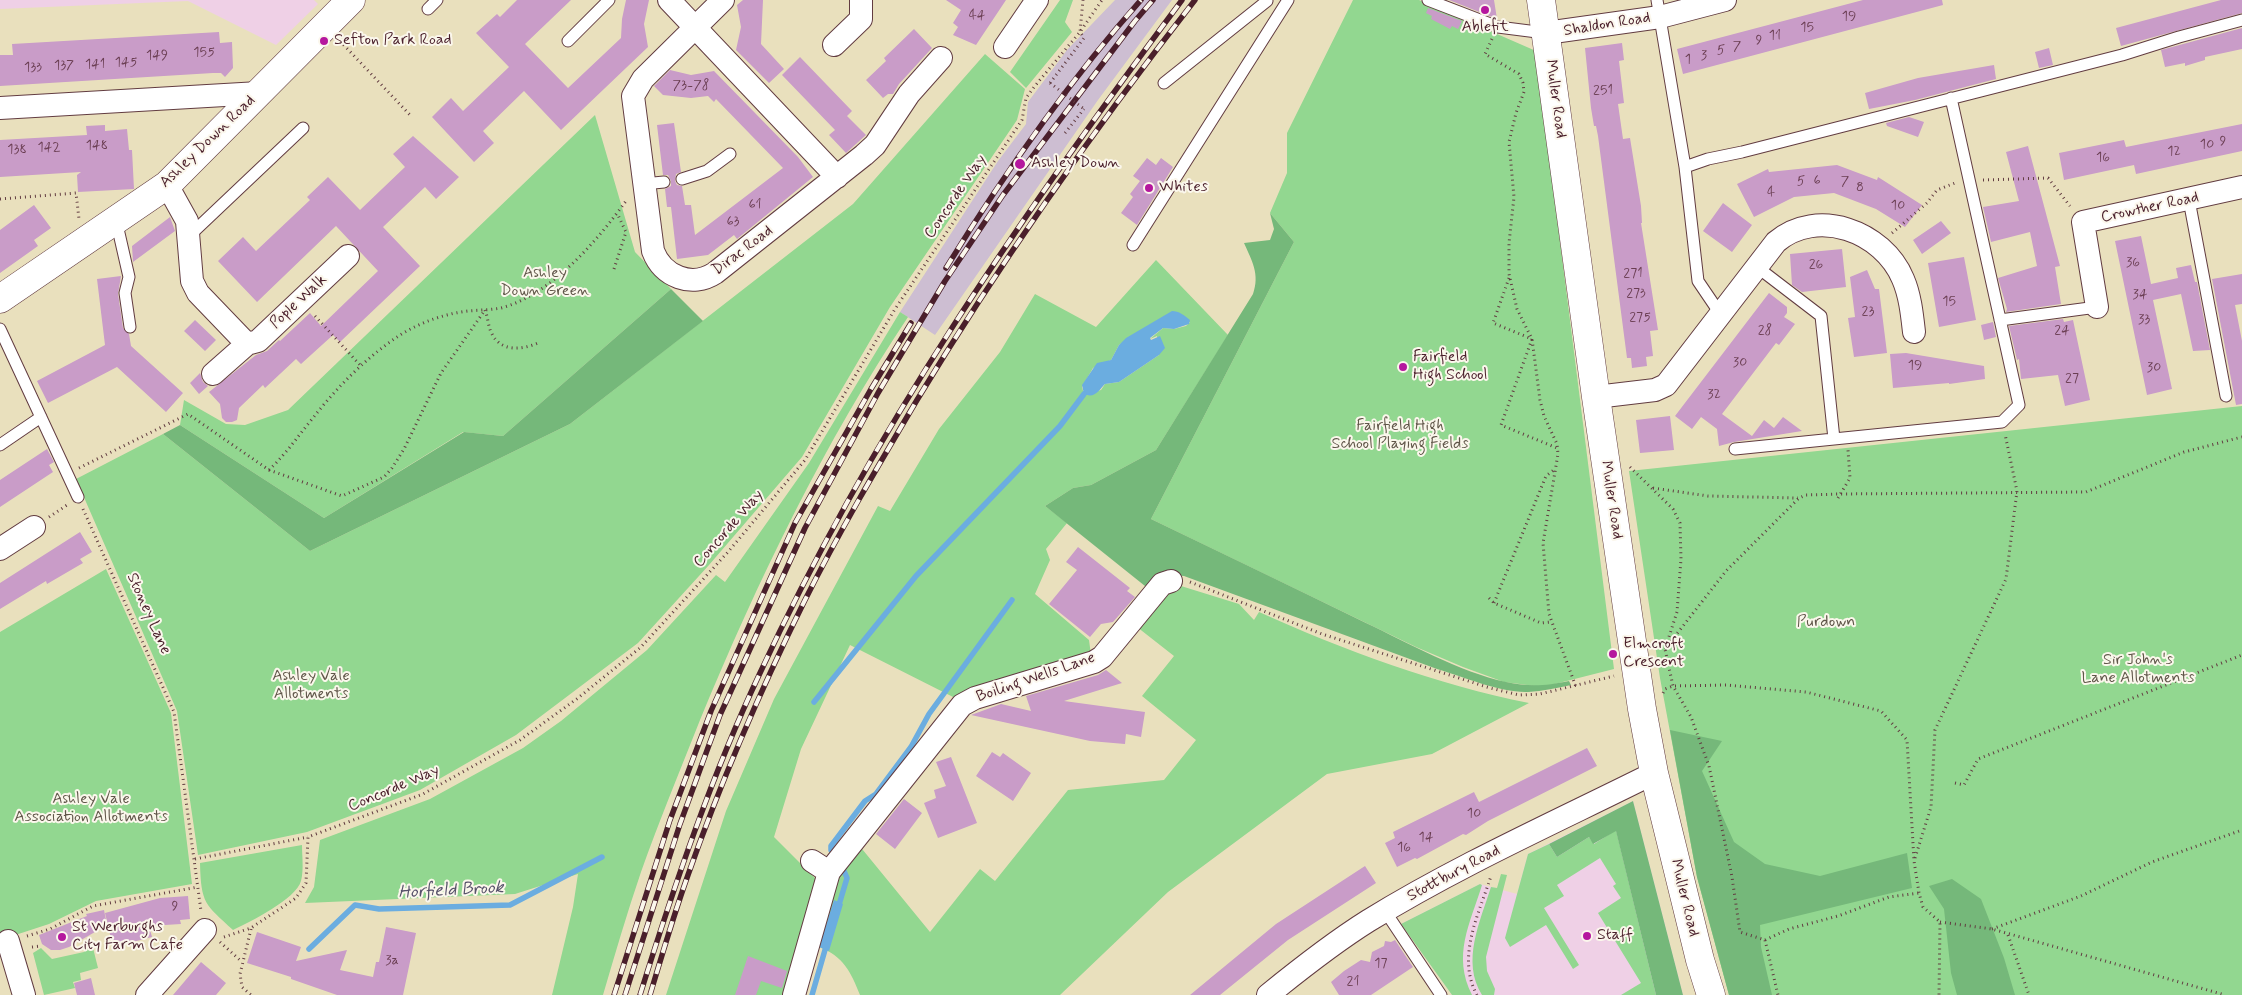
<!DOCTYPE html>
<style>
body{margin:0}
canvas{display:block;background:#e9e0bd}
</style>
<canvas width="2242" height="995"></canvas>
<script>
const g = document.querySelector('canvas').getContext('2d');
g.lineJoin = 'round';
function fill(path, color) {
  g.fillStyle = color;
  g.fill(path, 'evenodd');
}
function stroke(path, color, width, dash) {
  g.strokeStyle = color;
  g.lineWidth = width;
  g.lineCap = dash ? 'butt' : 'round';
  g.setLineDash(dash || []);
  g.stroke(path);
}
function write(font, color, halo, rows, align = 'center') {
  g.font = font + ' Mynerve,sans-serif';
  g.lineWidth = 4;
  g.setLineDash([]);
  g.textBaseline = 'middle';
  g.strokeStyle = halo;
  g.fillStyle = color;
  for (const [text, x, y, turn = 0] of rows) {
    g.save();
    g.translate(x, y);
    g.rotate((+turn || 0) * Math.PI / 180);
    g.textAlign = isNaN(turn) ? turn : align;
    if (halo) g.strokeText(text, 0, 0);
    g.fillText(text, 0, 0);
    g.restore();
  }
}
fill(new Path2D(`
 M0 0H314L318 4 276 45 188 1 0 9Z
 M1633 801 1683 995H1452L1401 924 1480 884 1517 894 1528 854Z`), '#efd0e6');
fill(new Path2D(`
 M1115 0H1172L1098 100 935 335 900 312 998 161 1026 124 1028 102 1067 50Z`), '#cdbed2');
fill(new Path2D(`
 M1060 0H1073L1065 22 1072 32 1026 88 1010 72Z
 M1353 0H1419L1536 51 1614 669 1543 687 1504 682 1463 667 1416 647 1151 519 1294 242 1270 213 1287 173V133Z
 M985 54 1025 89 1017 120 890 307 802 457 709 565 638 643 516 735 420 790 307 832 198 855 177 711 76 479 163 434 310 551 570 424 853 204Z
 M595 115 635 252 671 289 503 436 463 432 324 518 180 425 184 400 226 424 245 425 288 410Z
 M1156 260 1228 335 1156 450 1091 485 1073 488 1045 506 1067 523 1046 549 1050 560 1035 594 1089 640 1091 655 961 701 850 645 801 749 774 837 817 880 786 995H666L726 811 774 699 878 506 890 511 939 429 1000 352 1035 294 1096 327ZM1190 322 1186 326 1174 329 1163 328 1150 339 1157 336 1159 355 1119 382 1105 384 1101 390 1084 394 1082 387 1093 368 1111 360 1119 345 1134 334Z
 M900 312 908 317C824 443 758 580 700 720 680 771 659 821 641 872 627 913 615 954 603 995H552L573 907 578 874 515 894 305 903 314 887 320 840 430 799 523 748 561 721 647 650 716 575 725 582 809 463Z
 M2242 406V995H1729L1697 877 1660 678 1629 471Z
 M106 569 171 713 192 884 96 901 49 924 0 940V632Z
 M1181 586 1239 604 1254 620 1259 612C1343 650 1438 685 1529 703L1432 754 1327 774 1168 892 1060 995H860C851 972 843 956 819 947L833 874 858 844 930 932 980 869 995 881 1068 790 1164 780 1196 740 1142 696 1174 656 1137 627 1172 588Z
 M1616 830 1656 995H1621L1641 983 1598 913 1621 898 1613 886 1616 884 1600 858 1557 885 1564 896 1544 908 1579 965 1573 969 1546 925 1510 947 1505 938 1528 854 1549 844 1557 857 1589 837 1594 844Z
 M302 845C302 856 304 870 301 881 296 899 250 922 233 930 205 904 201 904 200 863Z
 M1501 874 1507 875 1486 957 1487 971 1495 989 1494 995H1482C1461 961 1480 922 1491 887L1497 888Z
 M1480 884 1482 885C1470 924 1452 955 1472 995H1452L1401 924Z
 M92 944 98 968 80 973 81 980 73 982 75 988 44 995 33 953 41 948 52 959 84 952Z`), '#92d790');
fill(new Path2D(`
 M1270 213 1294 242 1151 519C1223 554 1295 588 1366 623 1408 643 1460 672 1506 682 1530 687 1545 686 1569 681L1571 685C1557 688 1543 691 1528 692 1501 693 1464 677 1437 669L1184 576 1172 575 1150 590 1045 506 1073 488 1091 485 1156 450 1253 294C1260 274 1252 261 1244 243L1270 240 1274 229Z
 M671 289 703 321 570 424 310 551 163 434 180 425 324 518 464 432 503 436Z
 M1670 730 1722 741 1702 771 1734 842 1765 864 1820 876 1907 853 1912 888 1760 925 1761 947 1772 995H1729L1697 877Z
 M1633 801 1683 995H1656L1616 831 1593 844 1589 837 1557 857 1549 844Z
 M1952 879 1981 899 2004 958 2015 995H1957L1951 973 1944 909 1929 886Z`), '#75b87a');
fill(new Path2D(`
 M1172 311C1179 311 1184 315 1190 320L1189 324 1174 329 1163 328 1150 338 1151 340 1160 336 1165 348 1159 355 1119 382 1105 384C1099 390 1095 399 1084 394L1082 385 1097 363 1111 360 1119 345 1126 338Z
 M834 900 843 904 829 951 819 947Z`), '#6bade0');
stroke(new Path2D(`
 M814 702 916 576 1060 426 1084 394
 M831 850V846L865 801 876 794 911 747 929 714 1012 600
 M838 908 847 878 844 871
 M309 949 355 905 379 909 510 905 602 857
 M812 995 827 943`), '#6bade0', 5.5);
fill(new Path2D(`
 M517 0H571L525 44 568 88 621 38 622 19 626 0H649L644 24 648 47 561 130 524 91 483 131 494 143 474 162 432 117 451 98 463 111 509 67 476 33 497 14 500 17Z
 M743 0H763L761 44 784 69 769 83 736 50 741 27 737 5Z
 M946 0H1006L976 45 953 35 958 27 953 23 961 10Z
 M1449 0H1494L1497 19Z
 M1863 0H1942L1943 5 1683 74 1677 49Z
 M2221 0H2242V13L2121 46 2116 28Z
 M1428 8 1462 21 1458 29 1452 26 1450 29 1431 19 1432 16 1426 13Z
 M2242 28V49L2205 57V60L2185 66V63L2165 67 2161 50Z
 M914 29 932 48 899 84 893 94H888L883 98 866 80 886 61 884 58Z
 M219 32 220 43 232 42 233 68 225 77 221 73H213L0 86V55H13L12 44Z
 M1622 43 1624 60 1619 61 1624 103 1618 104 1623 139 1630 138 1641 206 1642 223H1641L1658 330 1650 331 1653 356 1646 357 1647 366 1632 368 1631 358H1627L1598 136 1596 126H1594L1591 108 1585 48Z
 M2049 48 2053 65 2039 68 2035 52Z
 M800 57 852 111 847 116 866 135 846 153 829 135 835 130 782 75Z
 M1994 65 1996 79 1915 100 1869 109 1865 93 1918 78Z
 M670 70 691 75 714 71 798 157 813 177 737 239 734 235 708 255 677 259 671 207H667L665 189 671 186V181L668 175H663L657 125 674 123 681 172 676 174 675 181 677 185 682 186 685 205H691L695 235 783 168 716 99 714 102 708 96 691 98 663 95 654 86Z
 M1909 117 1924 122 1918 137 1887 126 1886 123Z
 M2242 124V151L2136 174 2134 165 2064 180 2059 153 2124 140 2126 147Z
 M105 125V131L127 129 129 150H132L134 189 78 192 77 175 81 172 0 177V140L87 135 86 126Z
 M413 136 459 177 436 199 425 187 383 227 420 266 340 342 333 335 301 364 296 359 265 388 263 385 239 408 237 420 232 422H226L222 418 220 404 209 392 256 355 267 351 279 340 280 341 310 313 321 326 378 271 336 226 257 302 218 261 243 237 256 251 310 200 307 197 328 177 360 210 405 167 393 154Z
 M2028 146 2060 266 2055 267 2061 304 2006 312 2007 309 1998 278 2037 266 2030 232 1991 242 1983 207 2019 201 2006 152Z
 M1147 158 1156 165 1161 158 1173 167 1137 225 1121 213 1133 197 1130 194 1140 181 1133 176Z
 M1837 165 1877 180 1878 177 1922 205 1905 227 1876 209 1834 193 1794 197 1754 217 1737 184 1768 169 1769 172Z
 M1723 203 1752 225 1732 252 1703 231Z
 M34 205 51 228 34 240 38 246 0 273V230Z
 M170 217 175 231 133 262 132 246Z
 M1941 221 1951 233 1922 254 1913 240Z
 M2141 236 2151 284 2178 278 2176 268 2191 265 2195 282H2197L2210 350 2193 351 2181 294 2153 300 2172 389 2147 395 2115 241Z
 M1842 249 1846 287 1802 292 1792 285 1790 254Z
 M1964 257 1976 320 1939 327 1928 263Z
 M1867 270 1875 289H1879L1887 353 1854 357 1848 318 1855 317 1850 277Z
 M2242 274V304L2235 305 2242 341V404L2236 405 2212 279Z
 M121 276 118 294 123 328 129 334 131 346 183 393 166 412 117 367 48 403 37 381 105 345 97 279Z
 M1769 293 1787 307V313L1784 317 1795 324 1779 345 1776 343 1722 414 1752 436 1764 420 1774 428 1783 417 1802 431 1734 442 1719 446 1717 429 1701 417 1692 429 1675 416Z
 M2063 319 2064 322 2073 320 2090 400 2065 406 2058 375 2021 379 2019 359 2017 360 2009 326Z
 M195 320 216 340 205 351 184 331Z
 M1993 322 1996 337 1984 340 1981 325Z
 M1906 353 1984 366 1985 379 1949 384V383L1893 388 1890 354Z
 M200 373 203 382 208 386 199 394 190 383Z
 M1670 416 1674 450 1640 453 1636 420Z
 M47 449 54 462 49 465 53 472 0 507V480Z
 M80 532 92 552 80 559 83 563 47 584 46 581 0 609V583Z
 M1078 547 1130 588 1127 591 1135 597 1113 622 1101 624 1090 637 1049 604 1077 570 1066 562Z
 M1106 670 1122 683 1064 701 1145 712 1141 737 1126 734 1125 744 1090 741 971 715 1001 704 1031 711 1026 696 1098 675Z
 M1587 748 1597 766 1488 821 1466 835 1463 834 1417 859 1415 858 1397 867 1385 843 1395 838 1393 832 1474 792 1479 802Z
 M992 752 1000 757 1003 753 1031 773 1013 801 976 776Z
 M951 757 977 823 938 838 924 803 936 798 934 790 946 786 936 762Z
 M904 799 922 813 895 849 876 834Z
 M1365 866 1376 883 1288 940 1220 995H1190L1276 924Z
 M188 896 190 919 180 920 181 924 149 926 152 937 113 947 105 913 160 898Z
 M104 910 107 925 69 947 60 950H51L42 944 39 935 87 916 86 914Z
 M386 927 416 933 403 995H337L291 979V977L247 963 257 932 301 947 296 961 347 950 340 970 373 977 376 962H379Z
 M1395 940 1413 967 1371 995H1339L1331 982 1344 971 1361 960 1370 962 1372 952 1384 946 1385 941 1391 942Z
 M748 956 787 971 782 988 761 981 756 995H735Z
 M201 962 226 983 216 995H173Z
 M91 978 95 995H77L74 983Z`), '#c99cc8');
const lane = new Path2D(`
 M1428 0 1498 27 1545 33
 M1657 0 1685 167 1698 281 1721 315
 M428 9 437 0
 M568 41 609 0
 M1164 83 1267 1
 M1685 167 1708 159 1742 152 2122 55 2179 37 2242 20
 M682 179 707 171 730 154
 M643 184 664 182
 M2189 200 2226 396
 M116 220 129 277 125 293 130 327
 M189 236 303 128
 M1133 245 1288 0
 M1757 267 1821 316 1834 439
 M2000 320 2097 307
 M0 329 78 497
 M0 445 41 417
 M1735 449 2002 422 2019 405 1951 98
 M1385 911 1441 995`);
const street = new Path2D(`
 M669 0 837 177
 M723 0 643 79 633 96 653 251C663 277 692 288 715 273L864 155 875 145 909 94 941 58
 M1546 33 1660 17 1725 0
 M834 45 861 19V0
 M1005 47 1037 0
 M0 108 259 93
 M167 185 187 221 192 281 198 293 247 344
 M2097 307 2083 222 2242 187
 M213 374 247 344 258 341 348 256
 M1596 397 1655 390 1666 385 1776 242C1817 207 1883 231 1903 279 1910 295 1912 314 1914 332
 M0 549 34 527
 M812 861 829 872
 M8 941 24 995
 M147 995 205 930
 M794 995 829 872 962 705 975 698 1094 662 1102 657 1162 584 1171 581
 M1268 995C1300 969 1333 943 1368 921 1459 865 1558 821 1654 773`);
const secondary = new Path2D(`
 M1541 0 1596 397 1642 709 1654 773 1700 960 1711 995
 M0 299 167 185 351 0`);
stroke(lane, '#623c41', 13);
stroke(street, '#623c41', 24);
stroke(secondary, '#623c41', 29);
stroke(new Path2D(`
 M1492 39 1485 54 1519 74 1523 83 1524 92 1516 113 1509 142 1514 197 1509 243V274L1517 309 1532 339 1540 400 1544 416 1557 444 1558 454 1543 543 1549 614 1576 687
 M340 41 410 115
 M1050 83 1084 38 1080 32 1083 0
 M1065 133 1084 109
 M1983 180 2048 178 2070 206
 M0 199 76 193 79 219
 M1892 233 1927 203 1937 190 1955 183
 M614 269 626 232 617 213
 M1509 278 1493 323 1532 339 1501 425 1557 448
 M485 310C488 317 488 327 492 334 501 352 522 350 538 343
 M315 316 361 366
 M1630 467 1673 509 1680 523 1681 559 1677 612 1665 649 1673 686 1691 717 1709 766 1732 877 1740 932 1765 940 1778 995
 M79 468 188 414 269 470C286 454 298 436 313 418 337 387 368 356 400 335 421 322 444 314 468 311 479 310 490 310 501 308 551 295 597 241 626 201
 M269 470 342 496 384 477 392 468 404 449 441 373 485 310
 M1653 488 1708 496 1798 498
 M1838 498 1850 478 1848 450
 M83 509 174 712 201 911
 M49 517 67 505
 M1190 582 1322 634 1490 688 1519 695 1540 694 1614 676
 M1489 598 1494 603 1541 623 1551 622
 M1494 603 1546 476 1555 469
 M1665 649 1726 571 1799 498 1806 495 1840 494 2086 492 2184 452 2242 437
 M1663 693 1665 689 1673 686 1726 685 1806 692 1881 711 1907 740 1914 861 1919 893 1923 907 1940 922 1939 995
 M1955 783 1964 785 1978 759 2242 655
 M1915 858 1931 807 1935 730 2006 579 2017 491 2005 434
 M195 859 308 837
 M1940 922 1992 929 2225 995
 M251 929 240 974 242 987 251 995
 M1992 929 2081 896 2152 862 2242 830
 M2008 935 2029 995
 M27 936 50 929 93 906 198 887
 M224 937 251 928 296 898 306 883 308 837 423 794 520 740 578 698 641 647 728 552 805 460 895 309 1022 120 1026 98 1034 87 1080 32 1102 0
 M1765 940 1789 929 1838 916 1889 897 1919 893
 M220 942 242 962
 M32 947 41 946
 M1477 995C1456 957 1479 914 1491 876`), '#623c41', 3, [1, 4]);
stroke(lane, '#fff', 11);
stroke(street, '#fff', 22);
stroke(secondary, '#fff', 28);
const rail = new Path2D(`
 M946 268C1004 174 1068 82 1141 0
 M614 995 670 820 711 711 795 523 871 389 911 323
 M625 995 680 824 720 715 805 528 878 393 945 281 1003 195 1135 21 1153 0
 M640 995C674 886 711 777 760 673 872 431 1023 213 1182 0
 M650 995C662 955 674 914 688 875 721 781 761 689 805 600 839 532 878 466 917 400 1001 261 1095 128 1195 0`);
stroke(rail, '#4a1f2b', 5.5);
stroke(rail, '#fbf7ec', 4, [11]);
stroke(new Path2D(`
 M1050 83 1084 109`), '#623c41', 3, [1, 4]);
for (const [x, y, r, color] of [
 [1485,10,5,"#b5179e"],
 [324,41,5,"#b5179e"],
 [1020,164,6,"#b5179e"],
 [1149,188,5,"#b5179e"],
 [1403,367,5,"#b5179e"],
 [1613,654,5,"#b5179e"],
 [1587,936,5,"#b5179e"],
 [62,937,5,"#b5179e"]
]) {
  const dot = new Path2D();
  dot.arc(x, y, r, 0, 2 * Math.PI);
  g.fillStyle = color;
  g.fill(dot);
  stroke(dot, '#fbf7ec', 2);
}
write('14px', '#6a3e52', null, [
 ["44",977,16],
 ["19",1849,17],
 ["15",1807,28],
 ["11",1775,36],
 ["9",1759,41],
 ["7",1737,47],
 ["5",1721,51],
 ["155",204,53],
 ["149",157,56],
 ["3",1704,56],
 ["1",1688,60],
 ["145",126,63],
 ["141",95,65],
 ["137",64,66],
 ["133",33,68],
 ["73-78",691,86],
 ["251",1603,91],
 ["9",2223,142],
 ["10",2207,145],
 ["148",97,146],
 ["142",49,148],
 ["138",17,150],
 ["12",2174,152],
 ["16",2103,158],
 ["6",1817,181],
 ["5",1801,182],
 ["7",1845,182],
 ["8",1860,188],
 ["4",1771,193],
 ["61",755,205],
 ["10",1898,206],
 ["63",733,222],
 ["36",2133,263],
 ["26",1816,265],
 ["271",1633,274],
 ["273",1636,294],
 ["34",2140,295],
 ["15",1949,302],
 ["23",1868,312],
 ["275",1640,318],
 ["33",2144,320],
 ["28",1765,331],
 ["24",2062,331],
 ["30",1740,363],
 ["19",1915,366],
 ["30",2154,368],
 ["27",2072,379],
 ["32",1714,395],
 ["10",1474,814],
 ["14",1426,838],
 ["16",1404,848],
 ["9",175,907],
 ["3a",392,961],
 ["17",1381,964],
 ["21",1353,982]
]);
write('16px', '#4a1f2b', '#fbf7ec', [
 ["Shaldon Road",1607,25,-9],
 ["Muller Road",1555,99,82],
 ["Ashley Down Road",208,142,-44],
 ["Concorde Way",956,197,-56],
 ["Crowther Road",2150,208,-12],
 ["Dirac Road",743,251,-37],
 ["Pople Walk",299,302,-43],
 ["Muller Road",1611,500,81],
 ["Concorde Way",729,529,-49],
 ["Stoney Lane",148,614,66],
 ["Boiling Wells Lane",1036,678,-19],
 ["Concorde Way",394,789,-23],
 ["Stottbury Road",1454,874,-28],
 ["Muller Road",1684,898,76]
]);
write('16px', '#4a1f2b', '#fbf7ec', [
 ["Ablefit",1485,28,"center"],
 ["Sefton Park Road",334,41],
 ["Ashley Down",1031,164],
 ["Whites",1159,188],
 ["Fairfield",1413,358],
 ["High School",1413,376],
 ["Elmcroft",1623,645],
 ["Crescent",1623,663],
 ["St Werburghs",72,928],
 ["City Farm Cafe",72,946],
 ["Staff",1597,936]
], 'left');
write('16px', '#605649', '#fbf7ec', [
 ["Ashley",545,274],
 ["Down Green",545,292],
 ["Fairfield High",1400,427],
 ["School Playing Fields",1400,445],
 ["Purdown",1826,623],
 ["Sir John's",2138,661],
 ["Lane Allotments",2138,679],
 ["Ashley Vale",311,677],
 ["Allotments",311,695],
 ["Ashley Vale",91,800],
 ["Association Allotments",91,818]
]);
write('italic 18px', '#56516a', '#fbf7ec', [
 ["Horfield Brook",451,891,-3]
]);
</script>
